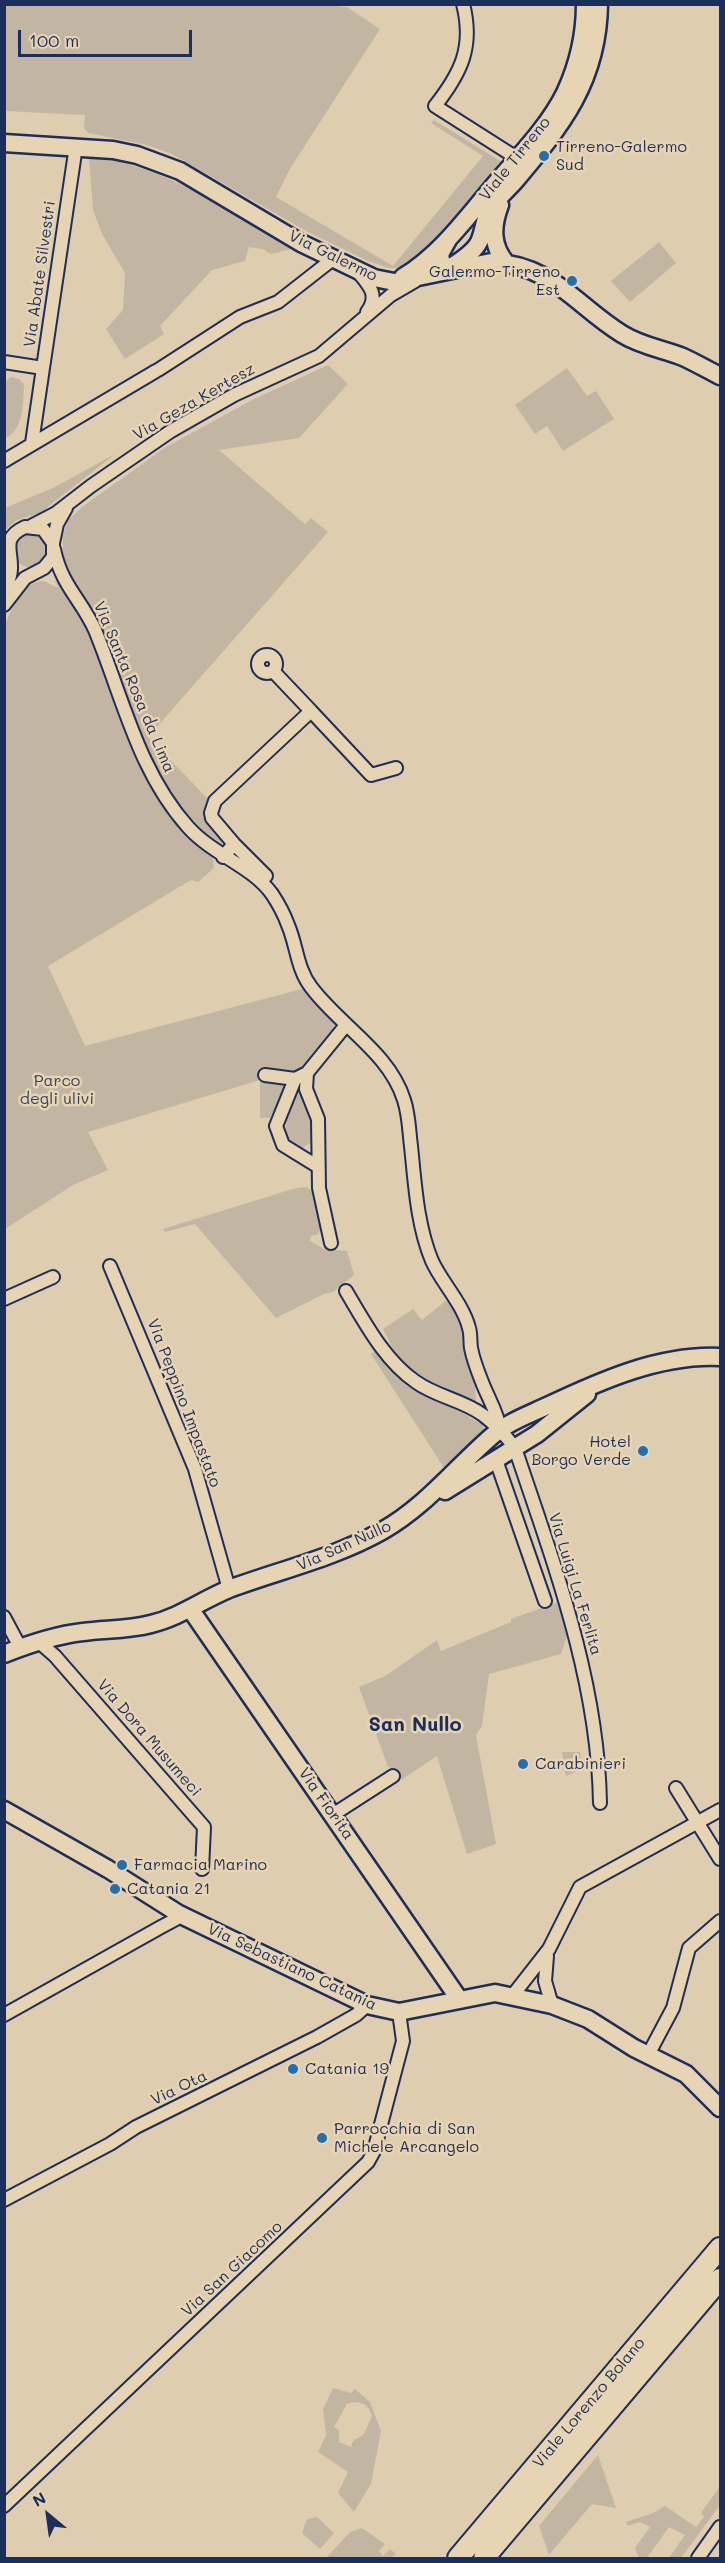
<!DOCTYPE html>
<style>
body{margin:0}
#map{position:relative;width:725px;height:2563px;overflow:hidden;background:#dfcdaf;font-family:Mali,sans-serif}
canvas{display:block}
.frame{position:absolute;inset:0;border:6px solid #1b2f5e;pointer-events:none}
.north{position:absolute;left:18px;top:2485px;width:60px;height:60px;-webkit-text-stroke:4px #e7d4b2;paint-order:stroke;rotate:331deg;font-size:16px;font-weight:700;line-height:24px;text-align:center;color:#1b2f5e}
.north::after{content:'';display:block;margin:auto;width:21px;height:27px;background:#1b2f5e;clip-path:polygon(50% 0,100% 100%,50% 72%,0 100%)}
.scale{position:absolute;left:18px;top:30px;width:174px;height:27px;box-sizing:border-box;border:3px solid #1b2f5e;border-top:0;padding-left:8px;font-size:18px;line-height:21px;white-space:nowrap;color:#1b2f5e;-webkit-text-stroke:4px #e7d4b2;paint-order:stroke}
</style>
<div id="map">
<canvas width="725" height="2563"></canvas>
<div class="frame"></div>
<div class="north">N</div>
<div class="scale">100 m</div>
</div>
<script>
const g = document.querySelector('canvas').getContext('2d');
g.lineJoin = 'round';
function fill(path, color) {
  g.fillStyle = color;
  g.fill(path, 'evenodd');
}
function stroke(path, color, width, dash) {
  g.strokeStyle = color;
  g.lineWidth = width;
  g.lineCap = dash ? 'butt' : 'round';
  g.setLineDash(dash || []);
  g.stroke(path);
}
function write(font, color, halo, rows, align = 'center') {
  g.font = font + ' Mali,sans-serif';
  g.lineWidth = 5;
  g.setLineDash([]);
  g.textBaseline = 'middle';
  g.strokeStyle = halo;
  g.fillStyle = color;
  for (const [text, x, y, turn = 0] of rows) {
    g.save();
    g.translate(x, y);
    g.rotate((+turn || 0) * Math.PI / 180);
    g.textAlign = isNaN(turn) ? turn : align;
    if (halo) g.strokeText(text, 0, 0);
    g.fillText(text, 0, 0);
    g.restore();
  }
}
fill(new Path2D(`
 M5 5H322L347 7 380 29 291 167 276 197 393 266 483 156 431 123 434 120 502 162 425 253 404 268H389L368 261 306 231 172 154 147 145 88 133 84 128 85 115 5 111Z
 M89 157C166 165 226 210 292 249L270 254 263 249 249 247 245 261 212 270 160 326 164 334 125 359 106 329 123 310 125 273 102 234 93 210Z
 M659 242 676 263 630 302 611 281Z
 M328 365 348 384 299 438 219 450 305 524 311 518 328 532 148 737 208 799C202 821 209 825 224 840L220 847C168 809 144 750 119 693 102 655 85 617 68 580L72 578 63 557V536L68 520 82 507 166 447 254 399Z
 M567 368 587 396 596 391 614 419 563 451 547 426 535 434 515 405Z
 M11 377 19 379 24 384C23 402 24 431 5 438V382Z
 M115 454 40 513 17 520 5 530V508L55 487Z
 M13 550a17 17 0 1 1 34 0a17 17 0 1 1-34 0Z
 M44 581 56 587 58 586 54 581 61 585 89 629 129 735 213 857 214 868 198 882 191 880 48 966 85 1046 302 989 335 1022C330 1040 313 1067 293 1072 283 1075 269 1071 259 1071L260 1080 286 1085 270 1118H260V1080L88 1132 108 1170 73 1185 5 1229V624C14 607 22 581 44 581Z
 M300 1084 311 1120 312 1142 302 1148 288 1139C282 1119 291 1103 300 1084Z
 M307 1187 313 1192 321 1229 317 1235 311 1236 310 1241 324 1249 347 1251 354 1275 333 1292 324 1294 276 1318 195 1224 165 1232 163 1229 296 1188Z
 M448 1299C466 1336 476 1365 476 1406L420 1379 396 1354 383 1329 413 1309 422 1320Z
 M375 1351 415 1390 449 1405 483 1425 484 1434 446 1471 371 1354Z
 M558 1602 568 1632 561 1654 489 1674 482 1726 476 1735 496 1844 467 1854 437 1756 401 1780 393 1768 388 1767 359 1687 387 1675 437 1640 441 1651 511 1622V1619Z
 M562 1752H580L582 1769 566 1776Z
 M333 2388 351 2393 355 2389 370 2402 381 2431 371 2484 354 2512 338 2493 348 2472 318 2452 326 2435 323 2409ZM354 2402C365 2403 368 2405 372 2416L364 2434 353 2441 351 2447 339 2442V2430L334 2427 347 2404Z
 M598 2455 616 2508 592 2504 549 2555 539 2526Z
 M720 2486V2505L681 2558H669L685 2535 669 2527 647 2558H639L635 2548 650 2527 640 2522 628 2526 626 2522 653 2513 665 2506 696 2527 704 2517 701 2513Z
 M317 2517 334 2533 320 2549 302 2533 307 2519Z
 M362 2528 385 2544 379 2551 383 2556 390 2549 396 2554 391 2558H326L350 2532Z`), '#c2b6a3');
const street = new Path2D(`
 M463 4C474 47 461 73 435 106L523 162
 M359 273C370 286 379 296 367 312
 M4 362 43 368 76 146
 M158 370 240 317 278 302 333 259
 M32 443 43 368
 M4 461 156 371
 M31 526 56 513 91 486 171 431 234 395 319 356 391 295 415 281
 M53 543 57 524 66 508
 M54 549C61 585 81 599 95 630 123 698 138 771 188 827 213 855 252 866 272 894 278 903 284 914 288 925 297 946 297 969 311 987 340 1026 389 1052 404 1100 409 1115 409 1131 411 1146 415 1184 417 1225 432 1261 442 1283 463 1304 469 1328 471 1334 470 1342 471 1348 473 1359 478 1372 482 1382 488 1398 498 1413 500 1430
 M4 593C7 585 11 577 11 569 12 550 1 538 25 527L43 529 53 543V557L44 568 25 578 4 605
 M258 664a9 9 0 1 1 18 0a9 9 0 1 1-18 0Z
 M273 671 311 711
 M234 844 266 876
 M223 857 234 844 212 818 211 813 215 801 311 711 371 775 396 768
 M307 1073 295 1079 276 1126 283 1145 317 1166
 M265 1075 295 1079
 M331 1243 319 1188 318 1119 306 1089 307 1073 346 1025
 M110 1266 195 1469 229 1589
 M346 1291C365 1323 385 1361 416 1382 437 1397 463 1400 483 1415 495 1424 506 1436 515 1448 554 1564 598 1680 600 1803
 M4 1299 53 1277
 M496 1460 545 1601
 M4 1617 20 1647
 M39 1642 55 1656 204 1827 202 1869
 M676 1788 720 1859
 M334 1814 393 1776
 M547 1956 545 1981 552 2005
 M513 1995 549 1949 580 1887 720 1810
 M4 2015 161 1927 176 1919 179 1914
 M648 2055 673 2008 689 1948 720 1921
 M4 2200 110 2144 136 2127 317 2037 356 2015 367 2005
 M4 2506 368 2162 374 2151 403 2041 399 2012
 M698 2558 720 2527`);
const secondary = new Path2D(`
 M4 143 113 150 137 155 180 171 301 243 374 278 394 282 491 262C553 265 575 305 622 334 641 346 663 349 683 357 696 363 708 370 720 376
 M500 205C492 226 491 245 506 263
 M449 238 440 254 441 261 448 269C458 262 473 254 479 242 485 229 483 218 493 204 500 196 508 189 515 181 562 125 598 81 599 4
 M403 277C440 255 468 216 496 183 520 155 548 127 565 93 578 65 585 35 585 4
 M445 1491 537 1434 587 1394
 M191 1610 459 1999
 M4 1654C29 1644 56 1635 83 1632 106 1629 128 1630 151 1624 180 1617 202 1600 229 1589 280 1570 334 1558 382 1531 425 1507 455 1468 492 1436 508 1422 528 1415 547 1406 600 1381 660 1354 720 1357
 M4 1810 108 1869 179 1914 367 2005 399 2012 495 1993 552 2005 588 2019 634 2048 686 2074 720 2108`);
const primary = new Path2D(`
 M458 2558 720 2248
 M484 2558 720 2279`);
stroke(street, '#1b2f5e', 16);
stroke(secondary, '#1b2f5e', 21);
stroke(primary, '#1b2f5e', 24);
stroke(street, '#e7d4b2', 12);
stroke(secondary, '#e7d4b2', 16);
stroke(primary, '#e7d4b2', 20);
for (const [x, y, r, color] of [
 [544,156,6,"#1f6fb2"],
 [572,281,6,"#1f6fb2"],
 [643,1451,6,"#1f6fb2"],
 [523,1764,6,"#1f6fb2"],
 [122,1865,6,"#1f6fb2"],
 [115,1889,6,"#1f6fb2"],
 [293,2069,6,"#1f6fb2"],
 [322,2138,6,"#1f6fb2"]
]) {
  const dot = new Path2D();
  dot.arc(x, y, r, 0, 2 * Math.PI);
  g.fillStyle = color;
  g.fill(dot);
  stroke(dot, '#e7d4b2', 2);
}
write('16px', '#1b2f5e', '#e7d4b2', [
 ["Tirreno-Galermo",556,147],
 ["Sud",556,165],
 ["Galermo-Tirreno",560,272,"right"],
 ["Est",560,290,"right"],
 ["Hotel",631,1442,"right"],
 ["Borgo Verde",631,1460,"right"],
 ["Carabinieri",535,1764],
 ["Farmacia Marino",134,1865],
 ["Catania 21",127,1889],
 ["Catania 19",305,2069],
 ["Parrocchia di San",334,2129],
 ["Michele Arcangelo",334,2147]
], 'left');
write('16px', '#1b2f5e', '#e7d4b2', [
 ["Viale Tirreno",515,159,-51],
 ["Via Galermo",333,256,26],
 ["Via Abate Silvestri",40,274,-82],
 ["Via Geza Kertesz",194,402,-30],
 ["Via Santa Rosa da Lima",134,687,67],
 ["Via Peppino Impastato",184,1403,69],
 ["Via San Nullo",344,1546,-24],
 ["Via Luigi La Ferlita",575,1584,73],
 ["Via Dora Musumeci",149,1738,49],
 ["Via Fiorita",326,1804,55],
 ["Via Sebastiano Catania",292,1967,25],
 ["Via Ota",179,2088,-26],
 ["Via San Giacomo",232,2269,-43],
 ["Viale Lorenzo Bolano",589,2403,-50]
]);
write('16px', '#344368', '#e7d4b2', [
 ["Parco",57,1081],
 ["degli ulivi",57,1099]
]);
write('bold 20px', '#1b2f5e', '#e7d4b2', [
 ["San Nullo",415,1725]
]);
</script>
